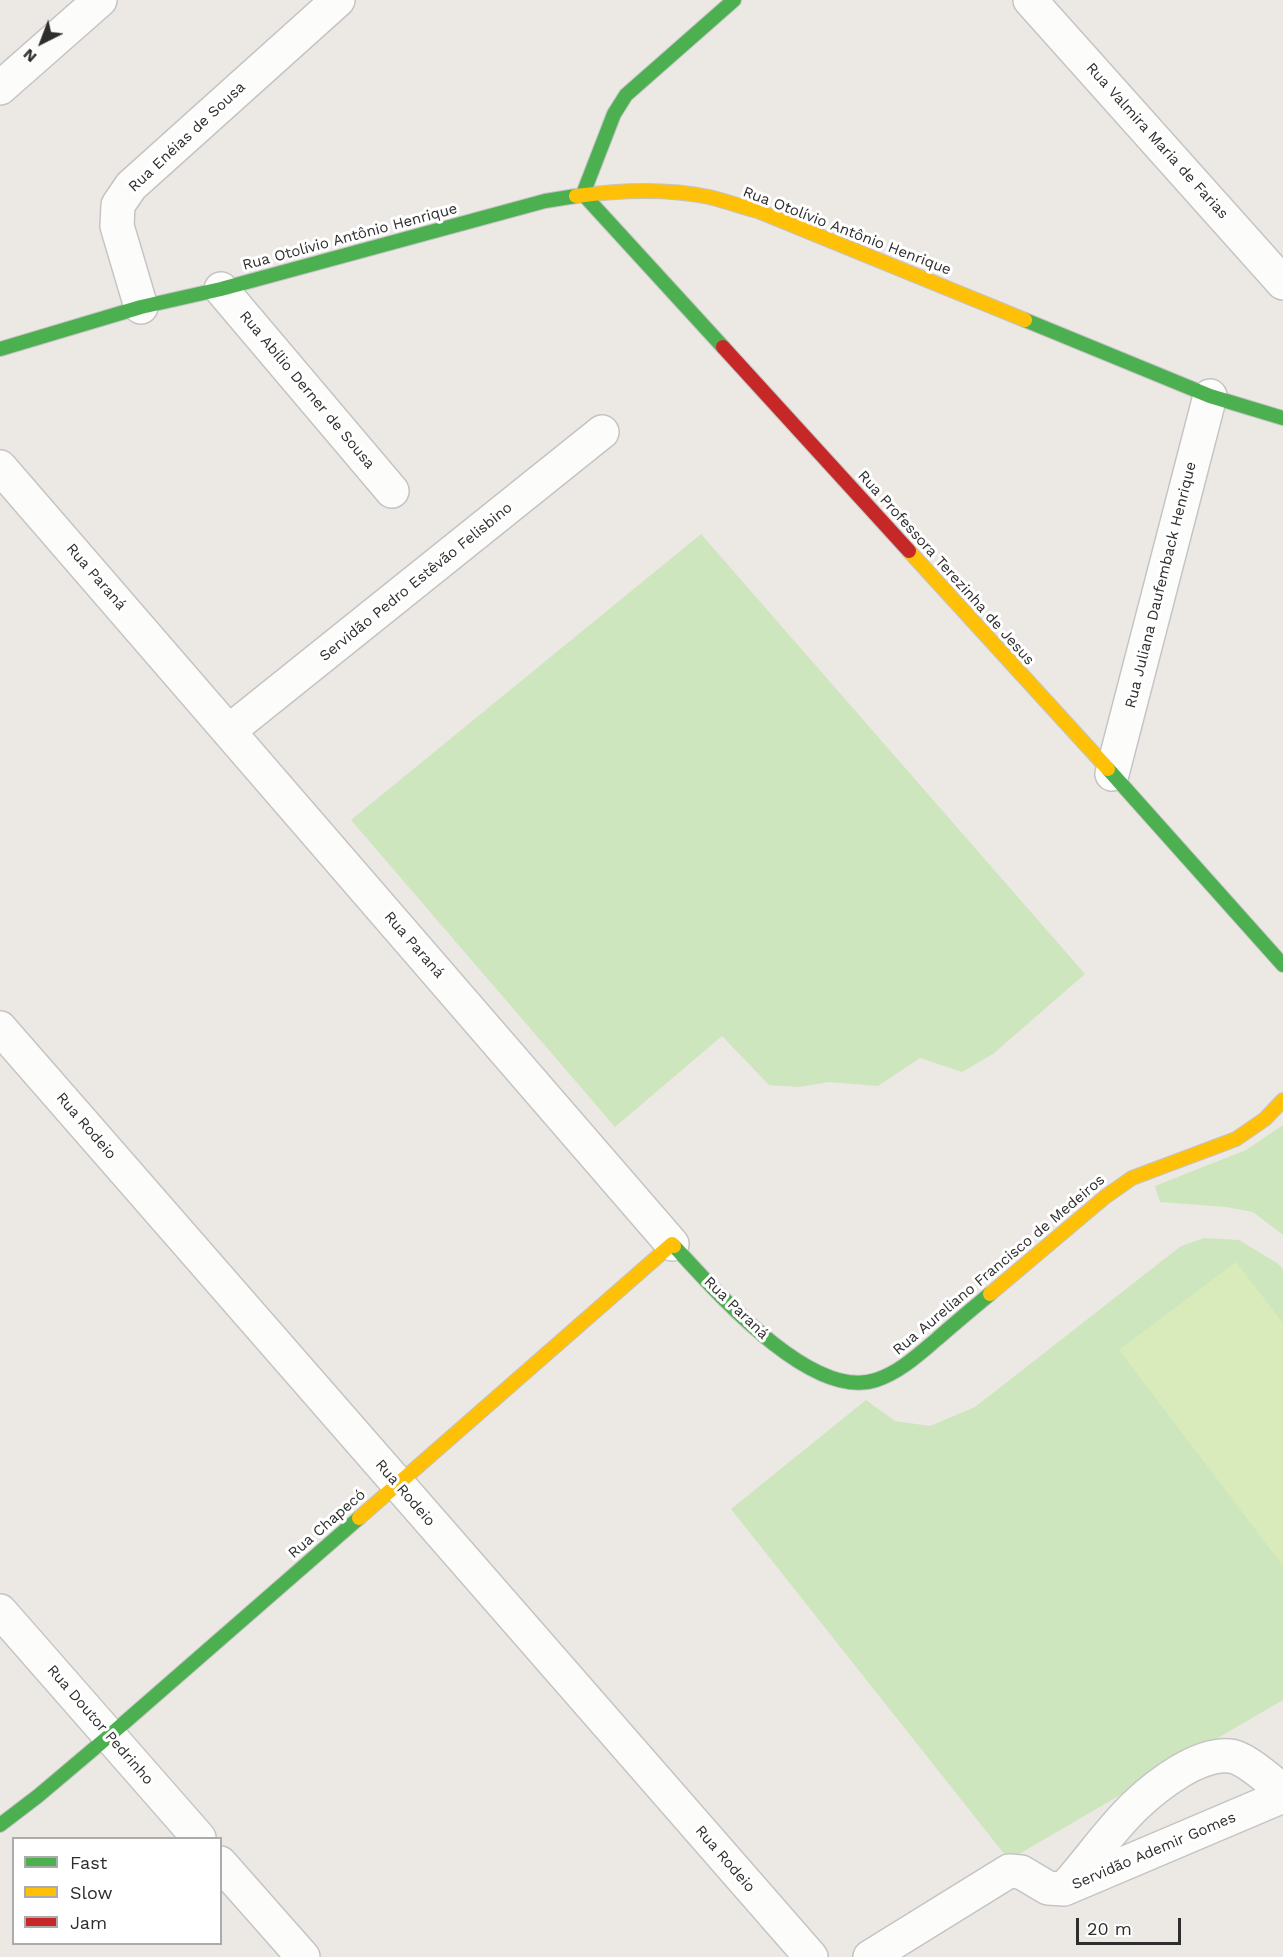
<!DOCTYPE html>
<meta charset="utf-8">
<style>
body{margin:0}
#map{position:relative;width:1283px;height:1957px;overflow:hidden;background:#ece8e4;font-family:"Work Sans",sans-serif}
canvas{display:block}
.legend{position:absolute;left:12px;top:1837px;width:210px;height:108px;box-sizing:border-box;background:#fff;border:2px solid #ababab;margin:0;padding:8px 10px;list-style:none;font-size:18px;color:#2e2e2e}
.legend li{display:flex;align-items:center;gap:12px;height:30px}
.legend b{width:30px;border:2px solid #ababab}
.north{position:absolute;left:12px;top:12px;width:60px;height:60px;-webkit-text-stroke:4px #fff;paint-order:stroke;rotate:222deg;font-size:16px;font-weight:700;line-height:24px;text-align:center;color:#2e2e2e}
.north::after{content:'';display:block;margin:auto;width:21px;height:27px;background:#2e2e2e;clip-path:polygon(50% 0,100% 100%,50% 72%,0 100%)}
.scale{position:absolute;left:1076px;top:1918px;width:105px;height:27px;box-sizing:border-box;border:3px solid #2e2e2e;border-top:0;padding-left:8px;font-size:18px;line-height:21px;white-space:nowrap;color:#2e2e2e;-webkit-text-stroke:4px #fff;paint-order:stroke}
</style>
<div id="map">
<canvas width="1283" height="1957"></canvas>
<ul class="legend">
<li><b style="height:8px;background:#4caf50"></b>Fast</li>
<li><b style="height:8px;background:#ffc107"></b>Slow</li>
<li><b style="height:8px;background:#c62828"></b>Jam</li>
</ul>
<div class="north">N</div>
<div class="scale">20 m</div>
</div>
<script>
const g = document.querySelector('canvas').getContext('2d');
g.lineJoin = 'round';
function fill(path, color) {
  g.fillStyle = color;
  g.fill(path, 'evenodd');
}
function stroke(path, color, width, dash) {
  g.strokeStyle = color;
  g.lineWidth = width;
  g.lineCap = dash ? 'butt' : 'round';
  g.setLineDash(dash || []);
  g.stroke(path);
}
function write(font, color, halo, rows, align = 'center') {
  g.font = font + ' "Work Sans",sans-serif';
  g.lineWidth = 6;
  g.setLineDash([]);
  g.textBaseline = 'middle';
  g.strokeStyle = halo;
  g.fillStyle = color;
  for (const [text, x, y, turn = 0] of rows) {
    g.save();
    g.translate(x, y);
    g.rotate((+turn || 0) * Math.PI / 180);
    g.textAlign = isNaN(turn) ? turn : align;
    if (halo) g.strokeText(text, 0, 0);
    g.fillText(text, 0, 0);
    g.restore();
  }
}
fill(new Path2D(`
 M701 534 1085 974 993 1054 962 1072 920 1058 878 1086 829 1082 799 1087 769 1085 722 1036 615 1127 351 820Z
 M1283 1125V1235L1253 1212 1226 1207 1160 1202 1155 1186 1246 1150Z
 M1204 1238 1239 1240 1277 1263 1283 1269V1700L1009 1860 731 1509 866 1400 895 1421 930 1426 975 1407 1181 1246Z`), '#cee6be');
fill(new Path2D(`
 M1236 1262 1283 1323V1566L1119 1350Z`), '#d9eabb');
const street = new Path2D(`
 M1030 0 1283 283
 M0 88 100 0
 M221 289 392 491
 M141 307 117 226 118 205 131 186 338 0
 M0 467 672 1244
 M229 731 602 432
 M1112 774 1210 396
 M0 1028 811 1957
 M0 1611 199 1838
 M220 1863 303 1957
 M1069 1883C1091 1858 1111 1829 1135 1806 1157 1785 1198 1753 1230 1756 1244 1757 1271 1781 1283 1791
 M870 1957 1009 1871 1021 1872 1048 1888 1064 1889 1283 1796`);
const fast = new Path2D(`
 M1025 320 1210 396 1283 418
 M723 347 583 194 614 114 626 95 734 0
 M0 349 141 307 221 289 545 201 576 196
 M1108 769 1283 965
 M674 1246C713 1288 811 1402 876 1380 900 1372 918 1355 937 1339 954 1324 972 1309 990 1294
 M0 1825 38 1796 109 1736 359 1518`);
const slow = new Path2D(`
 M576 196C620 190 666 188 709 197 726 201 742 207 758 211L1025 320
 M909 551 1108 769
 M990 1294 1105 1197 1132 1178 1236 1139 1265 1119 1283 1100
 M359 1518 672 1244 674 1246`);
const jam = new Path2D(`
 M723 347 909 551`);
stroke(street, '#c5c4c5', 36);
stroke(fast, '#c5c4c5', 16);
stroke(slow, '#c5c4c5', 16);
stroke(jam, '#c5c4c5', 16);
stroke(street, '#fcfcfb', 33);
stroke(fast, '#4caf50', 14);
stroke(slow, '#ffc107', 14);
stroke(jam, '#c62828', 14);
write('15px', '#2e2e2e', '#fff', [
 ["Rua Enéias de Sousa",187,137,-43],
 ["Rua Valmira Maria de Farias",1157,141,48],
 ["Rua Otolívio Antônio Henrique",847,231,21],
 ["Rua Otolívio Antônio Henrique",350,237,-15],
 ["Rua Abílio Derner de Sousa",307,390,50],
 ["Rua Professora Terezinha de Jesus",946,568,48],
 ["Rua Paraná",96,577,49],
 ["Servidão Pedro Estêvão Felisbino",416,582,-39],
 ["Rua Juliana Daufemback Henrique",1161,585,-76],
 ["Rua Paraná",414,945,49],
 ["Rua Rodeio",86,1126,49],
 ["Rua Aureliano Francisco de Medeiros",999,1265,-40],
 ["Rua Paraná",736,1308,44],
 ["Rua Rodeio",405,1493,49],
 ["Rua Chapecó",327,1524,-41],
 ["Rua Doutor Pedrinho",100,1725,49],
 ["Servidão Ademir Gomes",1154,1851,-23],
 ["Rua Rodeio",725,1859,49]
]);
</script>
